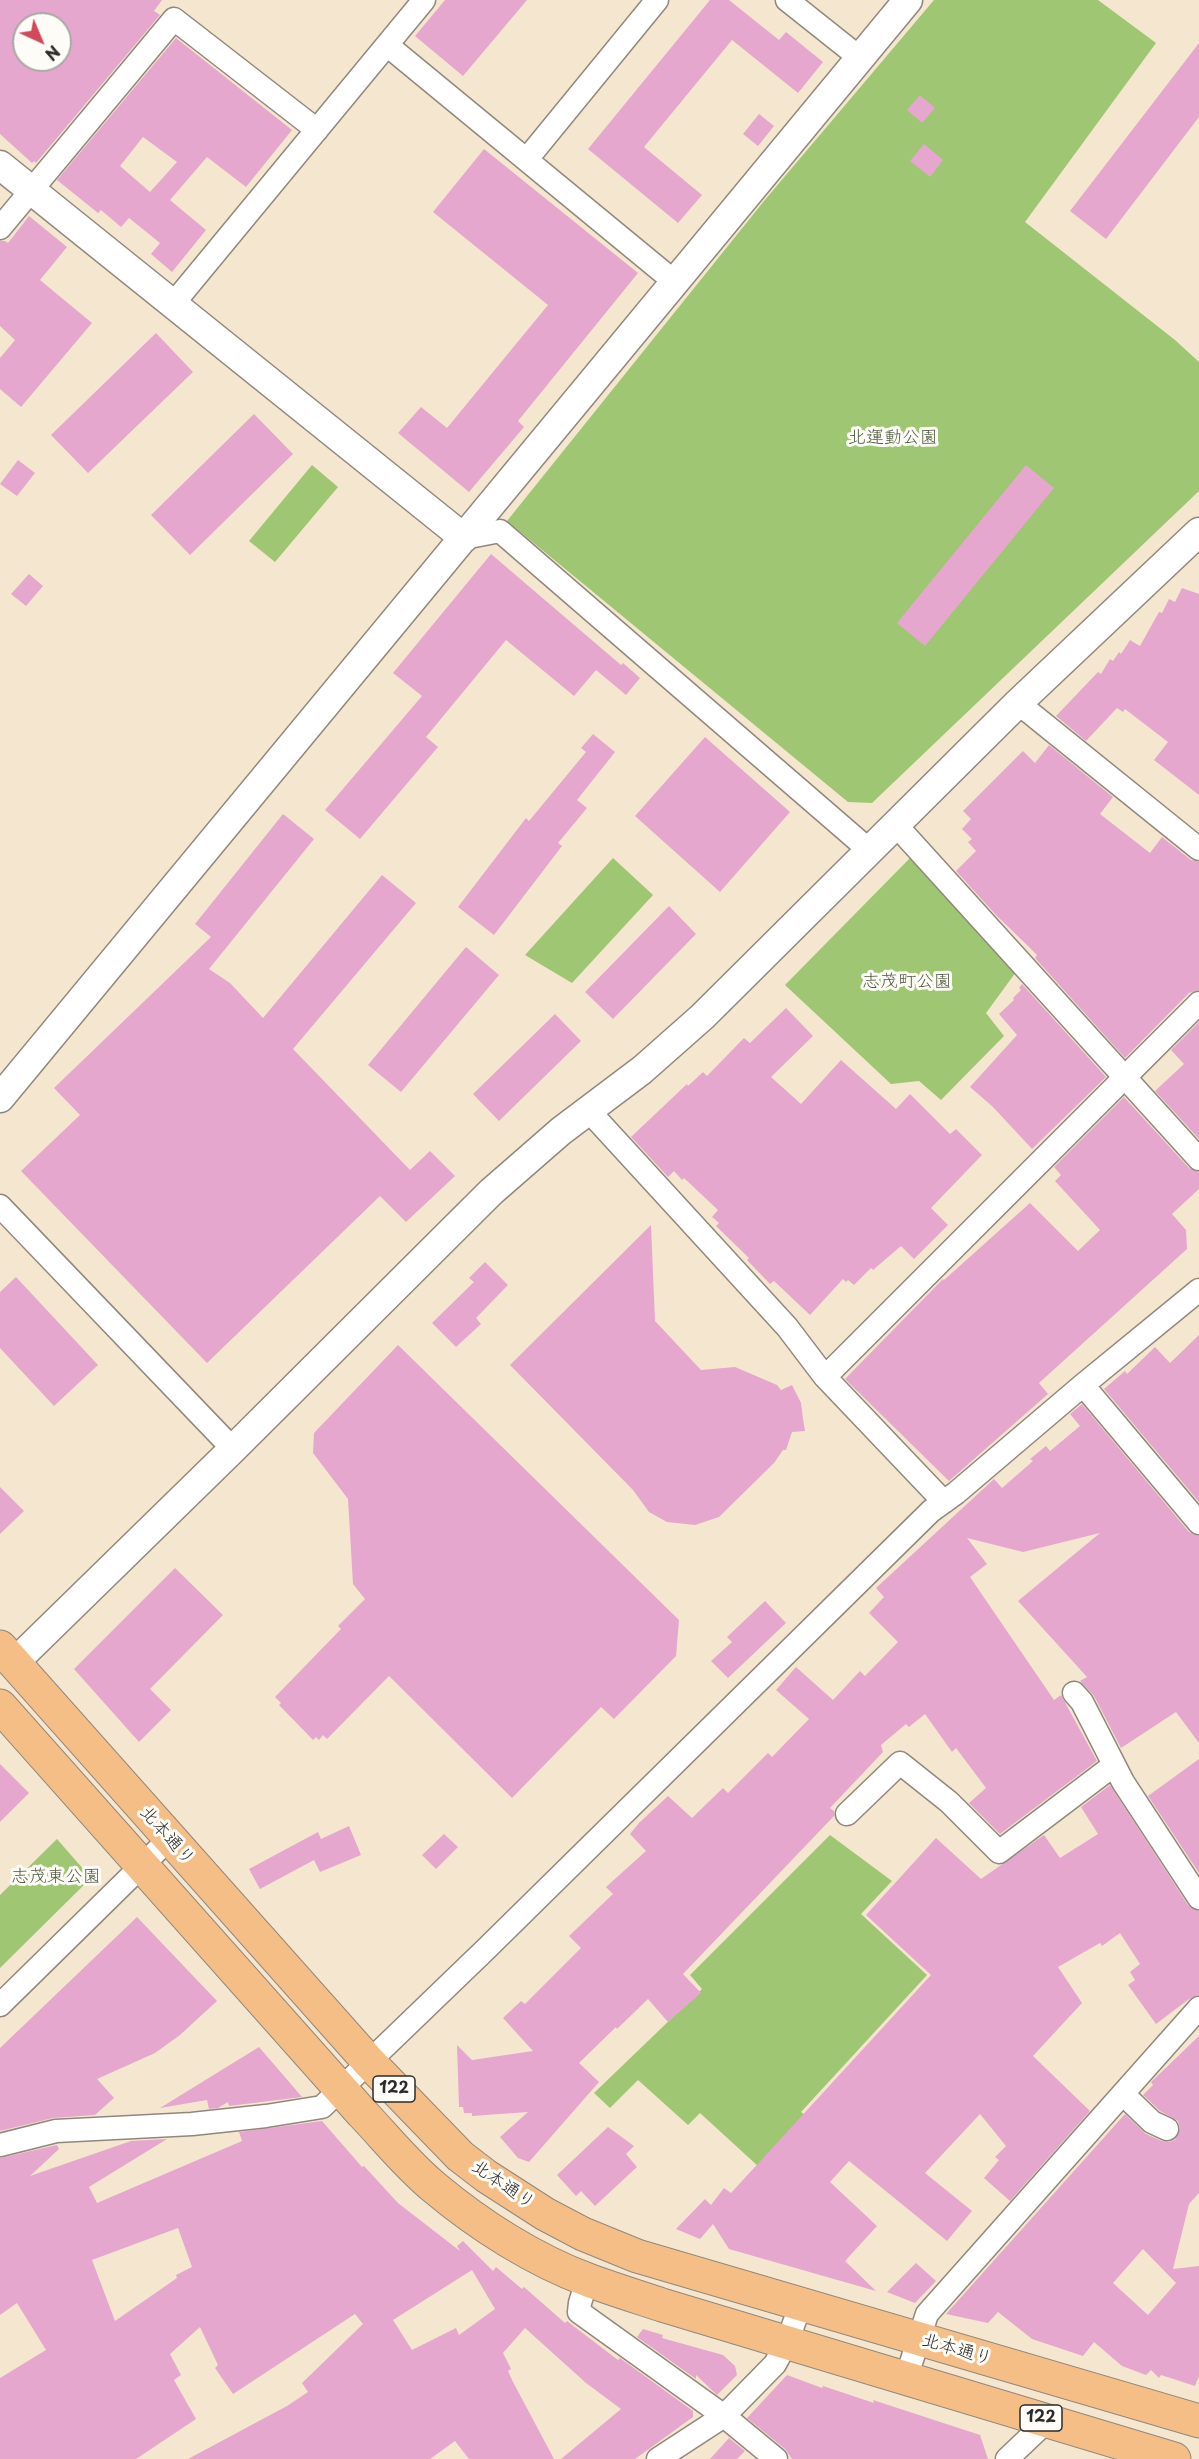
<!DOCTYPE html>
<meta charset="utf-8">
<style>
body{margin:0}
#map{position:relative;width:1199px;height:2459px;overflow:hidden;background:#f5e6cf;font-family:"Playpen Sans",sans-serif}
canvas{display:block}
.north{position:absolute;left:12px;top:12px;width:60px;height:60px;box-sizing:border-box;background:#fdfcf7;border:2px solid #a9a8a5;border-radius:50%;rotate:136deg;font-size:16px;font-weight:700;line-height:24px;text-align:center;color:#2b2b2b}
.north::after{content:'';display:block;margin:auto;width:21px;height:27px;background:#d1495b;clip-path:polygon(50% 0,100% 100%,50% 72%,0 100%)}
</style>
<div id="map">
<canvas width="1199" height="2459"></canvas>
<div class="north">N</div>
</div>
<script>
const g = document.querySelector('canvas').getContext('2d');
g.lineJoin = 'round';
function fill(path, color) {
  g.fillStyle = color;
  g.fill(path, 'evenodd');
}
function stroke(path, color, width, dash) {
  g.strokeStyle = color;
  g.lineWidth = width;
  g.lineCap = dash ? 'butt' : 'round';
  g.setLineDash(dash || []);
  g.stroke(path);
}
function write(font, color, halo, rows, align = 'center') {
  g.font = font + ' "Playpen Sans","Klee One",sans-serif';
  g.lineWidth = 6;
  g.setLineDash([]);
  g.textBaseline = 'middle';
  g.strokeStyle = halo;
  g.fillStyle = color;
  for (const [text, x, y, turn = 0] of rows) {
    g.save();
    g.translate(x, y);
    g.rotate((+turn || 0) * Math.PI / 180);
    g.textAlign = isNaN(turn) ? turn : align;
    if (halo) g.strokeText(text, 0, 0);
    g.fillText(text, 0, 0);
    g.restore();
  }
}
fill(new Path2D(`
 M934 0H1098L1156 43 1025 222 1175 340 1199 362V491L872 803 848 802 507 521 764 201Z
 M312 465 338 487 275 562 249 541Z
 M913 855 1016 972 986 1013 1004 1036 941 1100 919 1081 891 1084 785 985Z
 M613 858 653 895 572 983 525 955Z
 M830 1835 892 1881 861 1914 927 1975 801 2112 806 2116 759 2167 700 2113 688 2125 638 2080 610 2108 594 2093 702 1989 690 1975Z
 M57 1839 91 1878 0 1968V1895Z`), '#9fc672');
fill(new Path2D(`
 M0 0H162L154 11 160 15 36 163 34 161 32 163 0 134ZM24 24H60V60H24Z
 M445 0H527L463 76 415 36Z
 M710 0H729L779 40 786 32 823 62 798 93 732 40 644 147 702 195 678 223 588 149Z
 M176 38 292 130 246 187 207 157 170 200 206 230 172 272 151 254 160 243 129 218 121 227 101 210 98 213 57 180ZM143 137 177 162 150 192 120 166Z
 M1199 43V117L1106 239 1070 211Z
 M920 95 935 108 922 123 907 110Z
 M759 114 774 126 758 146 743 134Z
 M924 144 943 160 930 177 910 161Z
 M484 149 638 273 518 421 524 427 469 492 398 433 421 407 447 428 548 305 433 212Z
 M29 216 67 247 40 280 92 323 21 407 0 389V358L15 340 0 326V241H5L8 243Z
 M156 333 193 372 88 473 51 435Z
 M254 414 293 454 190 555 151 515Z
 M18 460 35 473 17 496 0 484Z
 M1026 465 1054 488 925 646 897 623Z
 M491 554 621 665 623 663 640 678 626 695 596 670 574 696 506 640 426 737 438 747 360 839 325 810 422 696 393 673Z
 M29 574 43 586 26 606 11 594Z
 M1182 588 1199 594V795L1154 760 1168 742 1125 709 1123 712 1117 708 1086 741 1056 716 1098 672 1101 674 1110 659 1113 661 1119 652 1121 654 1130 640 1140 646 1159 612 1162 613 1169 599 1175 602Z
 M593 734 615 752 577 800 587 808 558 843 562 846 494 935 458 907 526 818 529 821 586 752 581 748Z
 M705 737 790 812 720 892 635 816Z
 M1049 745 1113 797 1100 814 1150 853 1162 837 1191 860 1199 862V990L1189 993 1125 1058 1035 958 1037 955 1031 949 996 915 956 871 976 851 968 842 972 839 962 829 971 819 963 811 1023 751 1035 763Z
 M283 814 314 839 209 969 230 983 263 1018 382 875 416 903 293 1049 410 1170 430 1151 455 1176 406 1222 380 1196 207 1363 21 1171 80 1115 54 1088 211 937 195 924Z
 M669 906 696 934 613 1019 585 992Z
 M466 947 499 975 401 1092 368 1065Z
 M1022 984 1106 1077 1032 1149 993 1107 970 1087 1017 1035 999 1014 1014 1000 1013 998 1021 990 1019 988Z
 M786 1008 813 1036 771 1077 801 1104 841 1060 896 1109 910 1094 950 1134 956 1129 982 1155 931 1208 948 1225 914 1259 901 1246 873 1270 871 1268 854 1285 848 1280 846 1282 843 1279 810 1315 774 1281 770 1284 747 1260 749 1258 716 1226 719 1223 712 1217 718 1210 684 1178 682 1180 674 1171 668 1177 631 1137 687 1084 688 1086 703 1072 707 1076 744 1038 750 1043Z
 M555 1014 581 1041 499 1121 473 1094Z
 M1199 1022V1139L1155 1091 1184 1064 1171 1050Z
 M1124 1097 1189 1168 1199 1172V1189L1172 1214 1186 1230 1187 1249 1039 1383 1048 1394 949 1481 845 1379 943 1279 944 1280 1030 1203 1078 1251 1100 1230 1055 1181 1061 1175 1054 1167Z
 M651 1225 655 1321 701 1370 735 1367 777 1385 781 1390 792 1385 801 1403 803 1419 805 1431 792 1432 786 1450H783L774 1463 719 1517 695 1525 667 1522 649 1512 633 1490 510 1365Z
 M485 1262 508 1285 476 1318 481 1324 456 1347 432 1323 474 1282 469 1278Z
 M16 1277 98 1365 54 1406 0 1348V1292Z
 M1199 1335V1502L1104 1389 1125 1371 1127 1374 1155 1347 1170 1363Z
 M398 1345 679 1620 676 1656 614 1719 601 1707 512 1798 389 1676 327 1739 323 1735 319 1740 316 1737 313 1740 279 1705 281 1703 275 1697 341 1629 338 1626 365 1599 353 1584 348 1499 313 1453 314 1433Z
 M1082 1404 1189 1532 1199 1536V1743L1176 1712 1121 1748 1094 1696 1080 1681 1087 1677 1018 1601 1100 1533 1023 1552 967 1538 987 1564 970 1577 1054 1700 1061 1695 1097 1761 1000 1834 969 1803 986 1788 956 1748 952 1752 925 1714 909 1727 906 1724 881 1745 883 1752 830 1808 834 1811V1816L683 1974 701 1993 668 2022 648 1999 617 2029 616 2027 579 2063 599 2082 529 2162 518 2158 500 2137 528 2112 472 2116V2113H464L463 2107H459L457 2045 472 2060 533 2051 503 2018 521 2001 525 2004 581 1948 569 1936 613 1894 606 1887 646 1851 630 1834 639 1823 668 1796 692 1818 723 1788 728 1793 768 1753 772 1757 809 1719 776 1690 796 1667 833 1700 860 1671 865 1676 898 1642 869 1613 884 1597 876 1588 994 1479 1002 1488 1033 1461 1030 1459 1046 1446 1050 1451 1080 1426 1070 1414Z
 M0 1487 24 1511 0 1534Z
 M175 1568 223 1615 150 1689 171 1710 139 1742 74 1669Z
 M765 1601 786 1623 728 1678 711 1661 732 1642 727 1637Z
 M1199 1759V1873L1148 1796Z
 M0 1764 29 1793 0 1822Z
 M1110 1785 1188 1905 1199 1911V1995L1189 1999 1156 2024 1128 1985 1135 1980 1130 1972 1140 1964 1120 1933 1102 1946 1100 1943 1058 1967 1082 2003 1033 2056 1090 2111 1010 2201 984 2178 999 2160 995 2157 1006 2146 980 2114 925 2173 972 2211 947 2241 849 2161 830 2182 877 2226 845 2261 876 2291 729 2249 713 2224 700 2239 676 2229 705 2199 711 2205 724 2188 731 2193 931 1975 866 1915 936 1838 981 1879 1044 1835 1060 1858 1098 1834 1081 1807Z
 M349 1826 361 1855 320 1872 314 1860 260 1889 249 1869 318 1832 321 1839Z
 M444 1834 458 1847 436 1869 422 1855Z
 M137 1917 217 2001 180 2035 155 2053 97 2079 114 2098 95 2115 53 2118 0 2131V2048Z
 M1199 2036V2193L1189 2204 1173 2269 1199 2266V2376L1195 2386 1161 2375 1159 2378 1151 2370 1146 2375 1122 2366 1094 2342 1083 2356 1032 2339 998 2312 988 2323 946 2314 1125 2114 1146 2134 1162 2141 1169 2142 1175 2140 1180 2128 1178 2121 1160 2111 1143 2095 1153 2085 1151 2082ZM1143 2249 1176 2283 1148 2315 1113 2283Z
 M259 2047 302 2097 229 2106 228 2102 218 2108 209 2109 207 2100 160 2108Z
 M322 2121 362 2167 364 2166 398 2203 460 2251 457 2246 463 2241 493 2271 496 2267 522 2289 524 2287 565 2323 567 2321 618 2360 620 2358 693 2411V2417L635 2459H561L621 2409 586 2383 525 2328 503 2353 511 2369 508 2371 513 2382 554 2459H469L455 2441 430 2459H188L287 2406 308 2392 302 2383 363 2324 355 2314 233 2394 215 2368 218 2365 200 2327 170 2354 181 2375 174 2380 196 2419 136 2459H0V2378L46 2350 17 2303 0 2315V2158L57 2145 59 2149 30 2176 131 2141 167 2139 89 2187 97 2203 242 2141 239 2132ZM178 2228 192 2267 176 2275 177 2278 115 2321 92 2260ZM472 2270 495 2309 459 2335 456 2328 412 2350 393 2320Z
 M608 2127 634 2146 626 2154 637 2167 595 2206 581 2191 576 2196 557 2175Z
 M916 2263 936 2281 915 2303 887 2292Z
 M643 2329 663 2335 662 2338 723 2355 735 2366 737 2375 717 2395 696 2375V2379L637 2337Z
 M787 2375 822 2388 823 2386 874 2403 873 2400 980 2435 988 2459H792L785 2449 747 2418Z
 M729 2438 745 2451 737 2459H710Z`), '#e6a7ce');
const minor = new Path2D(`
 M787 0 860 58
 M387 45 676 283
 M527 159 657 0
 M0 228 174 19 317 130
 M173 304 424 0
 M464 538 500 531 869 850
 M1018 703 1199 849
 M895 824 1199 1159
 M588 1110 787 1327 825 1377 944 1502
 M0 1206 233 1449
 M825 1377 1199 1003
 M1083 1385 1199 1523
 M1074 1693 1082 1702 1123 1782 1199 1898
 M847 1814 900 1763 949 1802 999 1852 1114 1765
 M0 2005 170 1838
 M1123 2094 1152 2122 1167 2129
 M0 2145 56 2131 192 2124 266 2116 322 2107 485 1950 931 1511 956 1493 1083 1385 1199 1290
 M587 2280 580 2303 579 2312 724 2416 776 2459
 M906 2378 927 2314 1199 2008
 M658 2459 724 2416 775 2364 787 2342 801 2304
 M1007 2459 1048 2420`);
const tertiary = new Path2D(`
 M0 165 464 538
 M0 1098 908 0
 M14 1663 233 1449 491 1192 561 1131 642 1070 702 1017 1018 703 1199 532`);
const trunk = new Path2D(`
 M0 1647 369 2062 460 2156 486 2176 545 2214 583 2234 637 2256 1199 2421
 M0 1706 362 2113C386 2138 408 2166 435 2188 479 2225 534 2260 588 2280 612 2289 638 2297 662 2305L1174 2459`);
stroke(minor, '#90887d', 25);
stroke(tertiary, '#90887d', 31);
stroke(trunk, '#90887d', 35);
stroke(minor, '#fff', 22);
stroke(tertiary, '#fff', 28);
stroke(trunk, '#f6be87', 33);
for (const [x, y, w] of [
 [394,2089,42],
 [1041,2418,42]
]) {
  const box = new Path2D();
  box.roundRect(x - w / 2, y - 13, w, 26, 4.5);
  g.fillStyle = '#fdfcf7';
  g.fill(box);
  stroke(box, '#2b2b2b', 1.5);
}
write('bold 16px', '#2b2b2b', null, [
 ["122",394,2089],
 ["122",1041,2418]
]);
write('18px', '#4e5a40', '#fdfcf7', [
 ["北運動公園",893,438],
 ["志茂町公園",907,982],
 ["志茂東公園",56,1877]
]);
write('18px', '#2b2b2b', '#fdfcf7', [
 ["北本通り",167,1836,48],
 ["北本通り",503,2185,34],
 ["北本通り",957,2350,16]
]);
</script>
